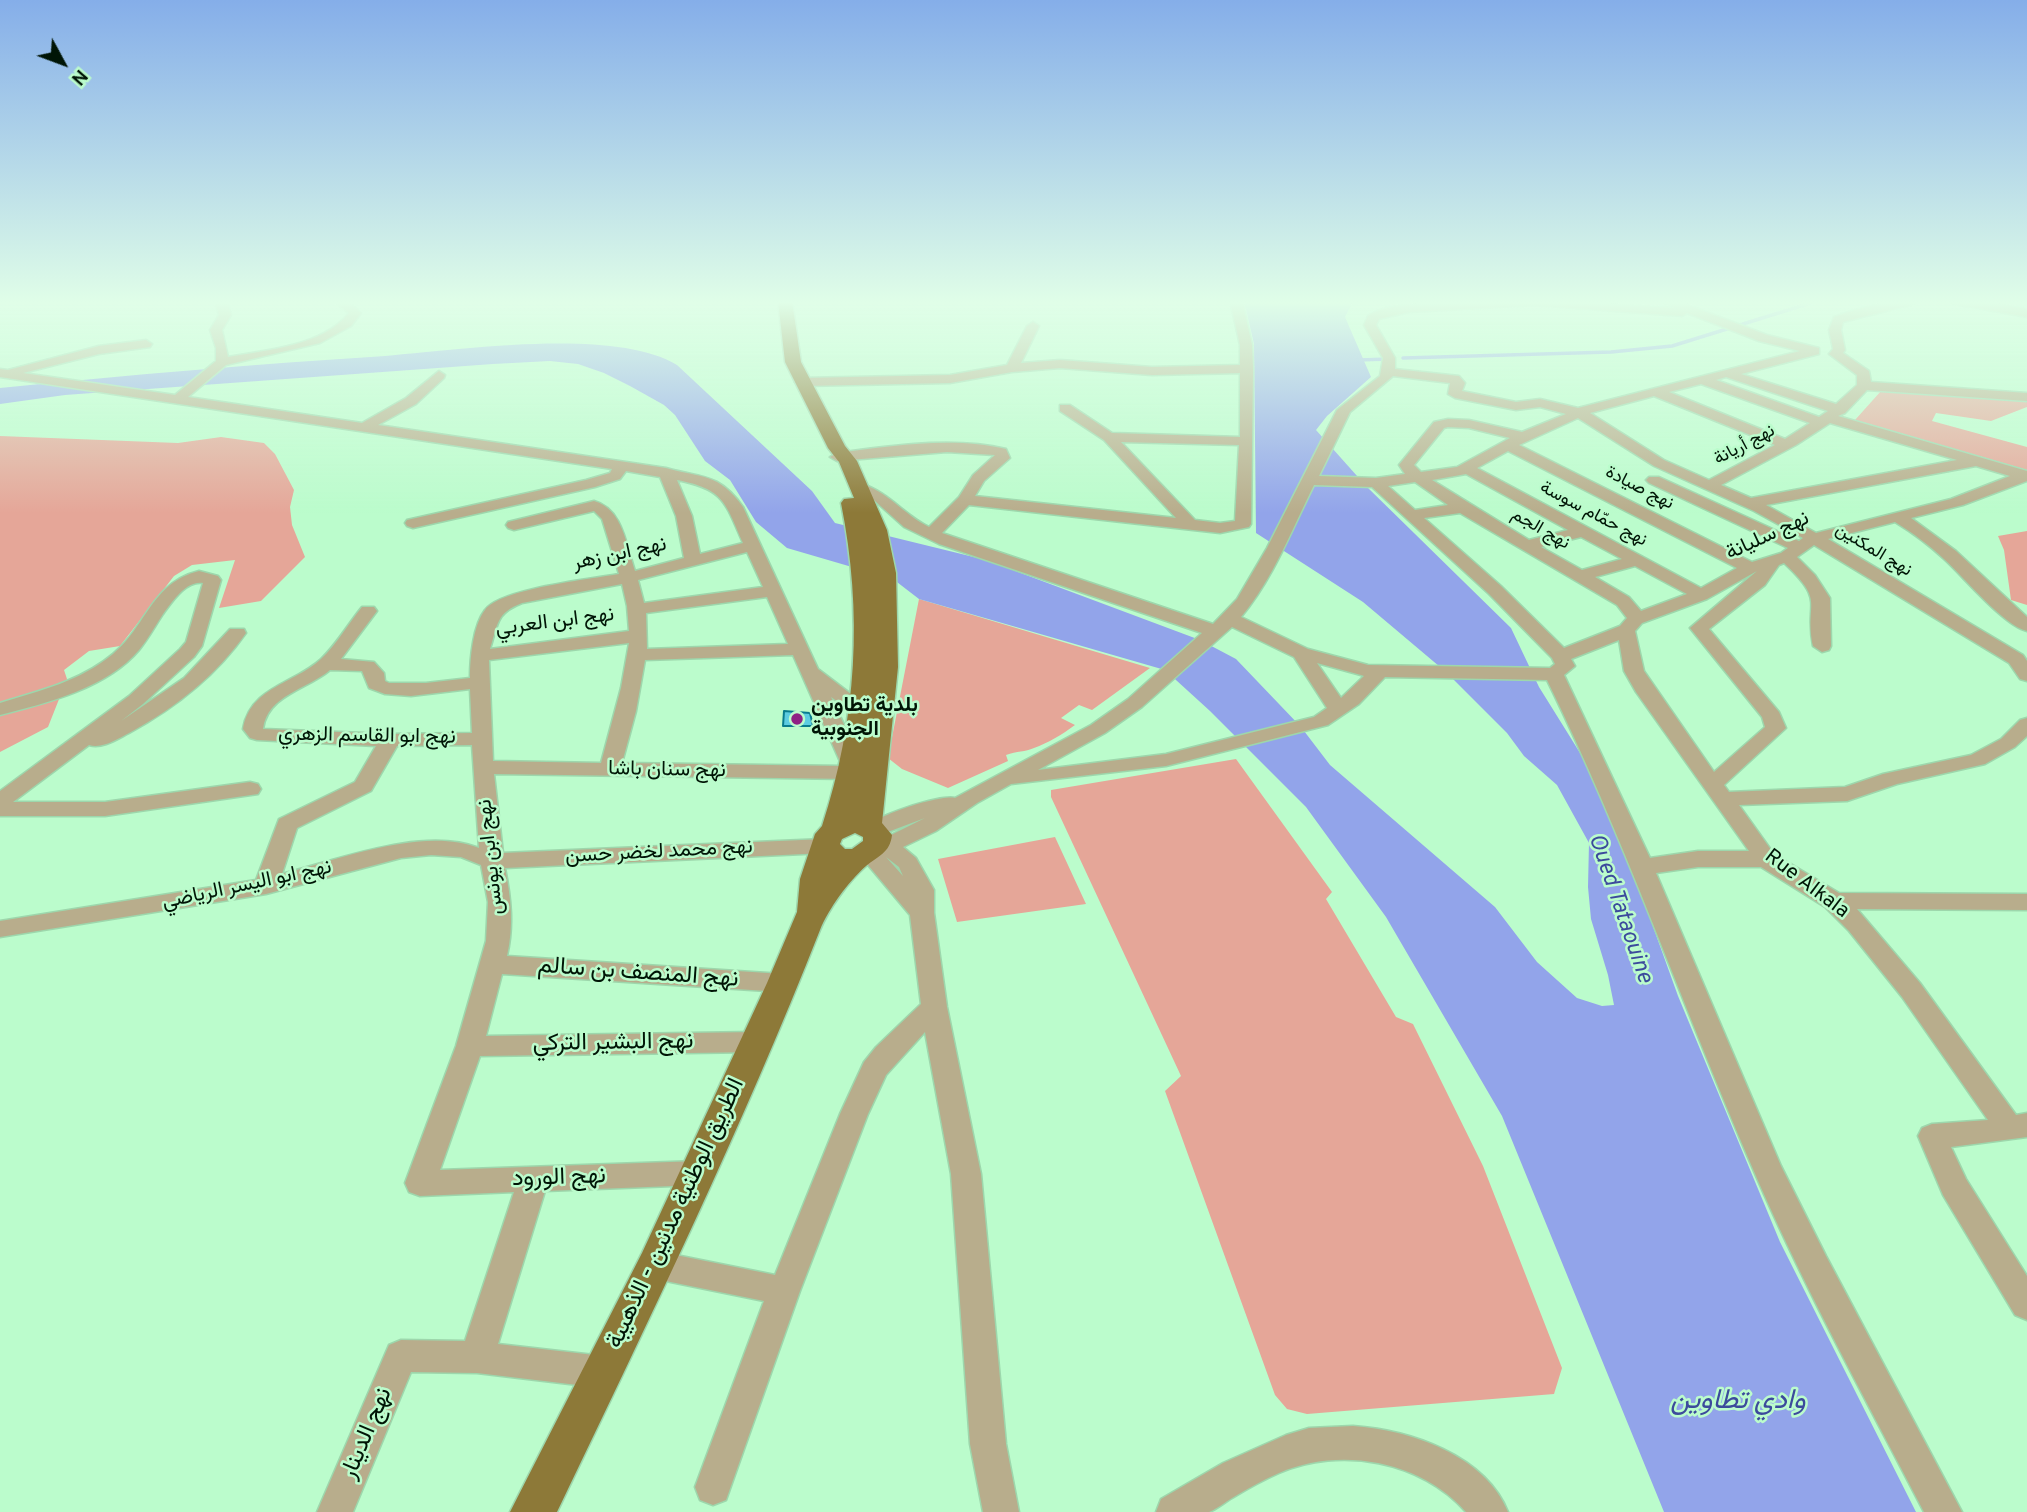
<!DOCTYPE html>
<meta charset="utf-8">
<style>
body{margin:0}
#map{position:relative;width:2027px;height:1512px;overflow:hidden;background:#bbfccc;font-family:Overpass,sans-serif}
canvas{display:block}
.north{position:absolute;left:28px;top:28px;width:70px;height:70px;-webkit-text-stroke:5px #bbfccc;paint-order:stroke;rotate:131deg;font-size:19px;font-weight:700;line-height:28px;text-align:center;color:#001506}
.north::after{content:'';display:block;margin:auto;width:24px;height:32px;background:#001506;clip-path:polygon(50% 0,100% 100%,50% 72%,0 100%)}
</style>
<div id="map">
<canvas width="2027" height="1512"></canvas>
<div class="north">N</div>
</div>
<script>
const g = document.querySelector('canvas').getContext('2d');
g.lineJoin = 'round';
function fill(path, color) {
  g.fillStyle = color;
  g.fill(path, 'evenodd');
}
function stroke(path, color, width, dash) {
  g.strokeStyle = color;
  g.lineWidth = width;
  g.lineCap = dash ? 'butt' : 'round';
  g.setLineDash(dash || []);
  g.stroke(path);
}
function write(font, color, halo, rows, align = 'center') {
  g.font = font + ' Overpass,Vazirmatn,sans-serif';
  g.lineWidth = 5;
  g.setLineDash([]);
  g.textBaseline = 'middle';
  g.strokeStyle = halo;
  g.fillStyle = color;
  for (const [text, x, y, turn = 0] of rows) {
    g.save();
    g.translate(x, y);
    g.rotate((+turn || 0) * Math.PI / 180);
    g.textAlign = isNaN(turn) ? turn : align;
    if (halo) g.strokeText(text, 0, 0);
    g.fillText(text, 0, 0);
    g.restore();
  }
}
fill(new Path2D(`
 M1881 391 2027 400V407L1991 421 1936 413 1932 421 2027 447V470L1855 420Z
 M0 436 178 443 221 437 264 443 275 454 294 490 290 507 292 525 305 557 261 601 219 608 235 560 192 565 174 576 120 646 89 651 64 670 67 679 48 727 0 752Z
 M2027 531V605L2011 600 2004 550 1998 536Z
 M919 599 1150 668 1092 710 1079 705 1061 718 1075 725C1063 734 1048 743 1034 748 1025 752 1017 751 1006 755L1008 761 948 788 902 769 888 758Z
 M1236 759 1332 892 1326 899 1396 1017 1413 1024 1483 1166 1562 1368 1554 1394 1307 1414 1287 1409 1275 1395 1165 1091 1181 1076 1051 797V790Z
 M1055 837 1086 904 957 922 938 859Z`), '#e5a698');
fill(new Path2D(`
 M1244 301H1353L1345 317 1371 377 1327 416 1316 430 1366 486 1511 628 1539 687 1605 793 1678 996 1780 1242 1916 1512H1664L1502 1116 1386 917 1306 807 1210 711 1165 670 919 599 893 579 787 548 756 522 730 480 705 461 675 415 664 405 630 386 604 373 578 364 550 361 493 364 65 395 0 404V388C128 375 256 364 385 356 460 350 614 327 677 365L812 491 835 523 986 560 1200 640 1236 659 1301 727 1330 765 1495 907 1537 962 1577 998 1602 1006 1614 1005 1608 975 1591 919 1588 887 1589 843 1557 785 1524 756 1507 733 1446 672 1363 602 1256 533 1254 344Z`), '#92a4ea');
stroke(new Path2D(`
 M1403 358 1611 352 1672 346 1817 301
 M1357 360 1389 359`), '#92a4ea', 3.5);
const building = new Path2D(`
 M784 711 810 713 813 726H783Z`);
fill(building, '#5dcce1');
stroke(building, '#0a7c8d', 2);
const minor = new Path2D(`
 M215 301H227L231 315 222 330 228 357C267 350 323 346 349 313L334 301H348L361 313 351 326 320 343 226 365 188 397 362 423 406 398 439 371 445 375 444 378 416 404 378 425 666 468C702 478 719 473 743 507L818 669 872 710 869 714C854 718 843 705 831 697L864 767 860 778 852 779 494 774 503 853 825 839 833 841 836 846 833 851 825 853 505 868C511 898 514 926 507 956L783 974 792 976 796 983 792 990 783 992 502 974 486 1036 756 1032 766 1035 770 1042 766 1049 756 1052 480 1056 440 1170 699 1161 710 1164 714 1173 710 1182 699 1185 545 1191 498 1344 603 1356 615 1361 620 1372 615 1383 603 1388 477 1373 411 1372 353 1512H317L389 1345 401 1340 465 1341 514 1192 420 1196 409 1192 405 1183 456 1046 486 941 488 902 481 865 461 857 431 855 401 858 266 894 0 937V921L256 880 279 819 355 782 376 746 257 740 250 738 243 729C250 687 294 684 321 659 337 644 348 624 362 607H374L377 611 341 659 374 662 384 673 385 681 389 683H426L470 678C470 659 473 625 485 610 499 589 591 579 619 574L602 519 594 511 514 530 508 528 506 525 508 522 594 501C623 509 626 545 635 571L684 558 676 516 660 477 626 471 620 479 595 487 413 528 407 526 405 523 407 520 586 480 610 473 612 469 0 377V369L8 370 99 346 146 340 152 344 150 347 99 354 23 373 175 395 216 361V348L210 330 219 315ZM677 480C724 489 725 502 743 543L700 554 692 516ZM747 552 763 587 644 603 638 580ZM622 584 627 606 629 631 490 649C498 624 496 613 522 603ZM767 597 788 644 647 649 646 613ZM629 643 621 688 601 763 493 761 489 660ZM793 655 842 766 622 763 636 711 645 660ZM330 670 362 671 369 688 385 694 411 696 470 689 472 733 390 734 263 729C267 695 308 689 330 670ZM472 745 479 848C423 826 338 860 282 874L297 828 371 791 397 746Z
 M1230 301H1242L1252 345 1253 369 1251 524 1249 527 1220 533 969 505 942 533 1213 624 1237 599 1267 548 1337 410 1380 376 1383 358 1364 325 1368 316C1384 304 1417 305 1437 304 1517 299 1595 304 1675 308L1661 301H1677L1767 335 1819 348V354L1741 374 1836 404 1857 385V375L1829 354 1833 349 1829 330 1834 317C1862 306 1894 301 1925 301L1843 322 1841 330 1845 350 1843 353 1869 371 1871 382 2027 393V401L1867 390 1845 413 1838 416 2027 471V481L1963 505 1911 518 1956 551 2027 617V631C2004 626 1963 576 1944 559 1929 545 1913 533 1895 522L1828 539 2023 655 2027 661V681L2020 679 2009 663 1814 545 1797 557 1815 575 1830 598 1831 646 1829 650 1822 652 1813 646C1804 601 1827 603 1784 563L1779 565 1765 585 1709 629 1779 712 1786 728 1724 785 1729 792 1845 787 1883 774 1971 755 2001 739 2020 720 2027 718V736L2015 747 1985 764 1897 784 1847 801 1739 805 1774 854 1839 893 2027 894V910L1857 909 1920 983 2016 1115 2027 1113V1137L1951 1147 1966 1179 2027 1276V1320L2015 1315 1943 1195 1918 1136 1922 1128 1932 1124 1988 1120 1902 997 1849 931 1825 907 1761 867H1698L1656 873 1781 1166 1826 1256 1962 1512H1924C1864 1396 1801 1282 1750 1162 1681 1002 1624 837 1547 680L1385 677 1359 704 1328 725 1166 766 1011 784 977 803 936 831 903 847 916 858 934 890V913L947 1007 981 1174 1006 1444 1019 1512H983L970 1444 951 1174 925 1032 886 1075 868 1114 800 1291 726 1500 713 1505 700 1500 695 1487 764 1301 656 1279 645 1275 640 1265 645 1255 656 1251 775 1275 840 1114 864 1062 876 1047 921 1004 910 915 858 853 870 843 868 839 870 836 863 830C871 817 940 794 955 798L1091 725 1128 699 1202 633 939 544 904 527 874 500 851 488 859 483C888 491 904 515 929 527L959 497 973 475 995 455 947 452 837 461 830 457 837 453C891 446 953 436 1006 449L1010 458 984 481 975 496 1176 518 1104 440 1060 411V405H1070L1112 433 1240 437V373L1152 375 1060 368 1012 372 950 383 802 386 795 382 802 378 950 375 1007 365 1027 326 1033 322 1039 326 1021 363 1060 360 1152 367 1240 365V345ZM1534 305 1682 316 1687 313 1759 341 1800 351 1578 408 1540 399 1516 402 1462 391 1465 383 1459 376 1395 369V358L1376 325 1379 319 1409 312ZM1393 376 1450 383 1448 394 1455 398 1516 410 1540 407 1566 414 1522 432 1469 420 1448 419 1434 422 1399 465 1405 474 1376 478 1319 476 1350 412ZM1726 377 1828 411 1819 417 1716 380ZM1701 384 1810 423 1785 439 1669 392ZM1654 396 1775 445 1709 480 1664 460 1590 413ZM1578 418 1654 466 1754 511 1803 538 1799 541 1659 477H1649L1646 480 1649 483 1788 548 1781 553 1752 562 1519 445ZM1830 423 1957 460 1751 498 1721 485 1796 445ZM1448 427 1469 428 1510 438 1457 467 1421 472 1414 465 1444 428ZM1121 442 1239 445 1235 521 1220 523 1195 520ZM1508 451 1737 568 1701 588 1477 468ZM1976 466 2010 476 1951 499 1816 533 1766 505ZM1466 474 1568 530 1529 540 1432 480ZM1415 482 1448 505 1415 510 1388 486ZM1314 485 1372 487 1489 594 1552 658 1555 664 1550 668 1368 665 1308 649 1241 617C1273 579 1292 529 1314 485ZM1460 513 1617 605 1627 618 1620 626 1564 648 1501 586 1424 518ZM1581 537 1622 559 1582 570 1541 547ZM1635 566 1687 594 1641 611 1629 597 1595 577ZM1757 571 1690 628 1762 717 1765 727 1714 772 1644 671 1635 631 1642 623 1707 599ZM1232 627 1294 657 1327 708 1314 717 1166 754 1038 770 1105 733 1142 707ZM1619 640 1624 671 1636 692 1749 851H1698L1650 858 1564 675 1575 666 1571 659ZM1317 663 1361 675 1364 676 1341 698ZM925 818 889 836 885 833ZM886 857 899 867 903 876Z
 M1949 301H1975L2027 309V317L1955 304Z
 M199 571 218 576 221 580 202 646 194 657 143 704 121 721 184 678 230 629H244L246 633C216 676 175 708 129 733 117 739 103 749 89 745L13 802H105L250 782 258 784 261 789 258 794 105 816H0V791L129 696 180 649 186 642 203 583C186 580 172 602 163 614 155 626 148 639 139 650 107 688 47 703 0 715V703C39 691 81 681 113 654 147 626 151 583 199 571Z
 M1353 1426C1410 1430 1485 1455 1508 1512H1466C1422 1461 1340 1446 1279 1473 1263 1480 1247 1489 1232 1498 1225 1502 1217 1509 1209 1512 1194 1512 1171 1512 1156 1512L1161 1499 1223 1463 1286 1435 1309 1428Z`);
const major = new Path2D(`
 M778 301H792L801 362 845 446 857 461 887 530 896 573 898 667 882 823 892 835C890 853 878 856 866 866 848 882 829 908 820 930 742 1128 649 1320 557 1512H510L642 1253 767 983 797 912 800 879 815 834 822 826C857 719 863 613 841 503L844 499 854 498 839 462 828 448 785 362ZM855 833 863 837V841L852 849H845L840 844 842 839Z`);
stroke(minor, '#9dd7ac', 3);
stroke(major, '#9dd7ac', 3);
fill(minor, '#b8ad8c');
fill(major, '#8d7938');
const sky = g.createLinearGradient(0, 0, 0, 513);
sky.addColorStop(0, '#85aee9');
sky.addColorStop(0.59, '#e0fee8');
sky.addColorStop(1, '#e0fee800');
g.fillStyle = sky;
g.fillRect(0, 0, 2027, 513);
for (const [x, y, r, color] of [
 [797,719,7,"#8f2184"]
]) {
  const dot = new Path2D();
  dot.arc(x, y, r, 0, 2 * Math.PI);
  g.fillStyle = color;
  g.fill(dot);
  stroke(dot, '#bbfccc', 2.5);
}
write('18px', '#001506', '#bbfccc', [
 ["نهج أريانة",1745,446,-28],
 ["نهج صيادة",1639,489,27],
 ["نهج حمّام سوسة",1593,515,28],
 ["نهج الجم",1540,530,30],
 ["نهج المكنين",1873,551,31]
]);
write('21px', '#001506', '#bbfccc', [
 ["نهج سليانة",1768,537,-25],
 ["نهج ابن زهر",620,555,-12],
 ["نهج ابن العربي",555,623,-7],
 ["نهج ابو القاسم الزهري",367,737,1],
 ["نهج سنان باشا",667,771,1],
 ["نهج محمد لخضر حسن",659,853,-3],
 ["نهج ابن يونس",492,857,-96],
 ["Rue Alkala",1806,885,37],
 ["نهج ابو اليسر الرياضي",247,886,-12]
]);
write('bold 21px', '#001506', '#bbfccc', [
 ["بلدية تطاوين",811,707],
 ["الجنوبية",811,731]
], 'left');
write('italic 23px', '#3c4a9c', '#bbfccc', [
 ["Oued Tataouine",1619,909,71]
]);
write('24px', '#001506', '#bbfccc', [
 ["نهج المنصف بن سالم",638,974,4],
 ["نهج البشير التركي",613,1044,-1],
 ["نهج الورود",559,1179,-2],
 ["الطريق الوطنية مدنين - الذهيبة",677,1214,-65],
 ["نهج الدينار",368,1434,-67]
]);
write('italic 28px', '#3c4a9c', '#bbfccc', [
 ["وادي تطاوين",1738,1402]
]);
</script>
